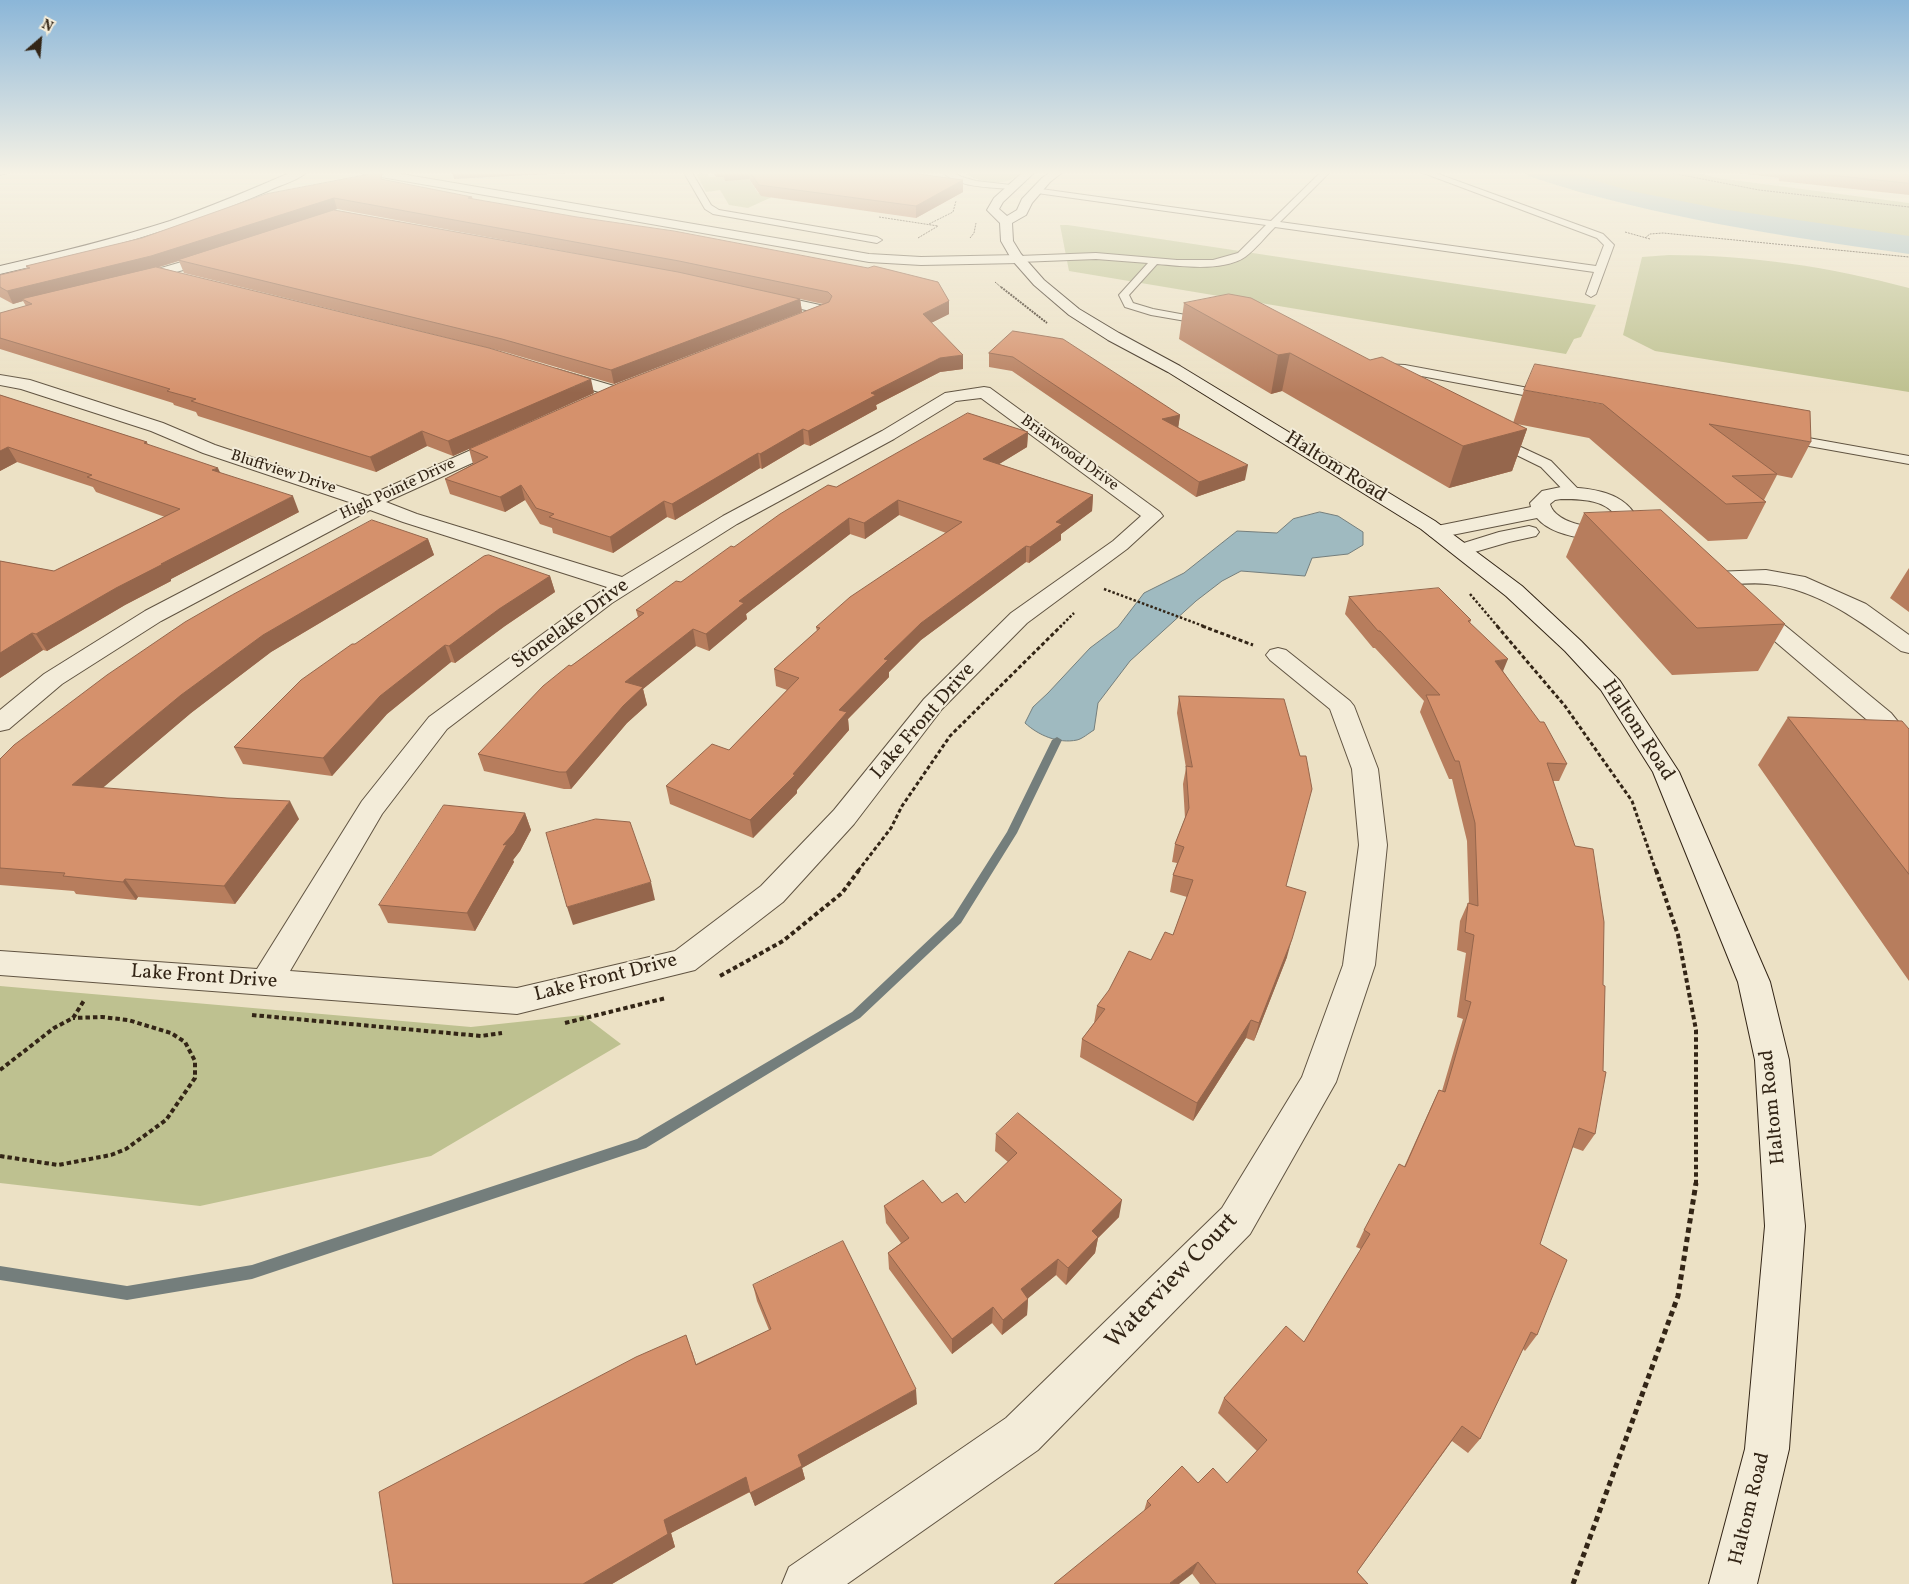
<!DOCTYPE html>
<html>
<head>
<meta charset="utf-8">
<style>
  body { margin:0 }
  #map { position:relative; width:1909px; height:1584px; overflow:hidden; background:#ece1c5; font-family:Vollkorn,serif }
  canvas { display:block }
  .north { position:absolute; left:15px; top:15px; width:50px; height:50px; -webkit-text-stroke:4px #f3ecd9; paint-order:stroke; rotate:27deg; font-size:14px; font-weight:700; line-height:20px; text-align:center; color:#332516 }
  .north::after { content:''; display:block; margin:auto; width:18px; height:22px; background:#332516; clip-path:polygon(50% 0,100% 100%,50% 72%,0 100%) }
</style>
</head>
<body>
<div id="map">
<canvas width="1909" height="1584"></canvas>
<div class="north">N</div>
</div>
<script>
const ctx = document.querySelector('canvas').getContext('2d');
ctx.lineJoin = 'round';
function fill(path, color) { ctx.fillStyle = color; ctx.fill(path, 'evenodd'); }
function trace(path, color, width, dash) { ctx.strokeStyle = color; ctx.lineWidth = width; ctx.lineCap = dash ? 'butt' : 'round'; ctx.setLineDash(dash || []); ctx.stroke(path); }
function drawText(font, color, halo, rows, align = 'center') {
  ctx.font = font + ' Vollkorn,serif'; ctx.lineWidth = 4; ctx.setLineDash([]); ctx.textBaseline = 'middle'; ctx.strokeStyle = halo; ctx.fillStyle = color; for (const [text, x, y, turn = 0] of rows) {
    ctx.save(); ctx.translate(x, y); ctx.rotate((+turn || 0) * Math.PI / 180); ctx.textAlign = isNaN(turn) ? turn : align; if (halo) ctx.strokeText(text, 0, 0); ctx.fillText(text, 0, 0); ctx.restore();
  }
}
const green = new Path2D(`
  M984,171H1024C1020,174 1015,178 1010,180C999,185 975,181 966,174Z
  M1518,171H1689L1718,178L1909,203V248L1715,220L1579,192Z
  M707,173L709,177H723L725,181L749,179L758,193L785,191L748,208L729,205L720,190L706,192L696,174Z
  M1060,225H1068L1596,305L1581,337L1574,339L1566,354L1069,271Z
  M1669,255C1751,255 1830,267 1909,288V392L1655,351L1623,335L1642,257Z
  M0,986L471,1027L583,1015L621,1044L431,1156L200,1206L0,1183Z`);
const water = new Path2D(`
  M1320,512L1338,516L1363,532V545L1348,554L1312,558L1305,576L1241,571L1222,581L1196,601L1130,661L1098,703L1094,730C1089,733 1082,739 1077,740C1058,744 1038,735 1025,723L1033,707L1048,693L1090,648L1118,627L1144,593L1184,573L1237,531L1277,533L1293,519Z`);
const stream = new Path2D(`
  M1057,737L1062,740L1017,833L961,923L860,1018L646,1148L252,1279L127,1300L0,1280V1266L127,1286L252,1265L637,1139L852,1012L953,917L1007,832L1052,740Z`);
const river = new Path2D(`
  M1525,171H1562L1631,191L1721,209L1909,236V254C1780,236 1653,217 1528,176Z`);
const pathFar5 = new Path2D(`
  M1107,171L1119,173
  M1661,171L1759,190L1909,207
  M879,217L938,226L918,238
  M929,224L953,212L956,201
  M1625,232L1650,239
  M970,238L974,233L976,223
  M1645,238L1650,234L1663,233L1909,257
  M995,282L1002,288`);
const pathFar4 = new Path2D(`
  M1001,287L1047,323`);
const pathFar3 = new Path2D(`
  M1104,589L1206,627
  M1470,594L1498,627
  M1060,627L1074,613`);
const pathFar2 = new Path2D(`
  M1202,626L1253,645
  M1497,626L1565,706L1632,801L1656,871
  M858,871L891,828L902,806L950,736L1061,626`);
const pathFar1 = new Path2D(`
  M1656,870L1678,935L1696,1030V1184
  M720,976L783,941L842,893L859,870
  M252,1015L481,1036L502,1033
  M565,1023L666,998
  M0,1070L54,1028L73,1018L85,999
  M0,1156L58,1165L111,1155L126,1149L166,1120L195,1078V1061L185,1042L171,1033L128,1020L102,1017L73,1018`);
const path = new Path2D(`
  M1573,1584L1678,1296L1696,1183`);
const service = new Path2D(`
  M0,171H14L0,175Z
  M683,171H691L711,205L719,210L877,237L882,240L877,243L713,214L705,209Z
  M941,171H950L962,177L976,181L1011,185L1015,187L1011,189C988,187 958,188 941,171Z
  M1322,171H1331L1280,222L1596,266L1604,245L1597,238L1418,171H1430L1603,234L1614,245L1596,294L1591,297L1586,294L1594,272L1275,227C1266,236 1256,249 1245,257C1223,272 1181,266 1157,264L1129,295L1133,303L1153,309L1213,320L1214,322L1209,325L1151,315L1125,307L1119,295L1148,263L1096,259L1019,262L1014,259L1019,256L1096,253L1177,260H1213L1238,253L1266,225L1037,193L1033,190L1034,188L1271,221Z
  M1382,364L1405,365L1550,392L1556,396L1550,400L1405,373L1378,371L1376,368Z
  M1786,434L1909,456V464L1781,441L1779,438L1781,435Z
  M1495,435L1551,461L1579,490L1581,493L1579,496H1569L1541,467L1490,442L1488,439Z`);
const minor = new Path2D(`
  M216,252L223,256L221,259L135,284L128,280L130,277Z
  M765,293L829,307L831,310L829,313L824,314L760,300L758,297L760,294Z
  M556,369L621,388L623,392L621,396L615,397L550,377L548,374L550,371Z
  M0,375L30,380L163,423L215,445L368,496L500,437L506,436L512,437L515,441L512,445L386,502L417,514L622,577L723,516L882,431L945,393L984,387L990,388L1160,512L1163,516L1127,549L1027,623L942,709L854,824L783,902L695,970L517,1014L0,975V951L257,969L362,801L429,717L607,587L403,522L370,510L161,621L62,684L9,729L0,731V710L44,674L145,611L352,503L203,453L151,431L21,389L0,385ZM981,398L1141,516L1113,541L1011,613L924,699L834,810L761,886L675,951L517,988L290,971L382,814L447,729L612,603L737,524L894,439L956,401Z
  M1561,487C1591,488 1626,491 1639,522C1621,548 1556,541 1537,518L1437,538L1430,536L1427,532L1430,528L1437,526L1531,507L1530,503L1542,491ZM1561,499C1580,499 1610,499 1618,521C1604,533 1555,525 1550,504L1555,500Z
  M1529,526L1536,528L1539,532L1536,536L1509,542L1461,556L1454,554L1450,550L1454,546L1499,532Z
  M1766,570L1805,577L1866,604L1909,635V653L1901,651C1861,622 1818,589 1767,584C1750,582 1731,585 1713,586L1705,584L1702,579L1705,574L1713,572Z
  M1752,603L1760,605L1891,713L1909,735V761L1900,758L1873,725L1744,615L1741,610L1744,605Z
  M1278,648L1286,650L1350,701L1354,706L1378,769L1387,845L1375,965L1336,1082L1250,1234L1038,1450L847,1584H782L789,1567L1006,1418L1222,1208L1302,1077L1343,965L1359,845L1352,769L1330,709L1270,660L1266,655L1270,650Z`);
const tertiary = new Path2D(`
  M359,171H384L869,254L921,257L1019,255L1026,259L1019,263L921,265L869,262L364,174Z`);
const secondary = new Path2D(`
  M294,171H308C300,180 280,185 268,191C182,229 91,253 0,274V266C57,253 114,239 170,221C212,206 253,189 294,171Z
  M1024,171H1036L1003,202L999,209L1007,216L1017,210L1022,199L1042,178L1052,171H1064L1050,182L1032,203L1026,215L1012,223L1013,241L1021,254L1044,280L1079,309L1119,333L1180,366L1435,521L1522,586L1581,641L1620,681L1679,772L1770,982L1789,1060L1805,1226L1789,1449L1757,1584H1709L1745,1449L1765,1226L1755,1060L1738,982L1653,772L1601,690L1565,651L1506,596L1421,529L1168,372L1108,340L1069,315L1034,285L1012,260L1001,241L1000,223L987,210L994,198Z`);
const wall = new Path2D(`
  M706,171H895L963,180V192L916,218L761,196L749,179L725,181L723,177H716L713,172H708Z
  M1722,171H1909V195L1779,181V178Z
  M384,180L472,197L473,199L949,301V314L931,323L963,369L940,372L876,405L877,409L810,446L804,444L762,469L760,468L675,520L667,517L613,553L553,533L552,528L540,524L525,500L505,512L450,494L445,479L473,464L469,449L823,304L800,299L802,312L614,384L505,352L184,273L179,261L159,267L594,393L453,456L427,446L376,472L198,416L196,412L174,405L173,403L0,349V313L26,306L23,301L13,304L0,297V275L27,268L26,266ZM337,209L589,256L335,210Z
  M1184,303L1370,360L1513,423L1524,390L1811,442L1792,478L1777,475L1764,500L1766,502L1747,539L1708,541L1589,438L1517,424L1527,429L1512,471L1449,488L1282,391L1271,394L1179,339Z
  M1013,331L1180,415L1178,427L1245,480L1196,497L1012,371L989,367V353Z
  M0,395L147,442L148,445L221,473L299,512L171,579V581L125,605L47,651L43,650L0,678V561L54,571L165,517L96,492L93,487L17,462L0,471Z
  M1028,432L1027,447L999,464L1093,495L1092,511L1061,534V540L1029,563L1026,562L921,640L889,672V677L848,719L849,730L797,790V793L753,838L670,804L666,786L729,750L787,690L776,686L774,669L817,631L816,627L946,533L899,515L865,539L850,534L746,614L747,619L709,651L696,646L643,689L647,705L627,723L571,789H564L484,771L478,754L571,666L638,617L636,610L681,582L734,547L836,487Z
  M1584,513L1785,624L1758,671L1672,675L1566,557Z
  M428,539L434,555L271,652L191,713L102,788L299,819L235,904L138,897L136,900L76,894L74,891L0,885V759Z
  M1909,568V612L1890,598Z
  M550,576L555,592L505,626L455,663L451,662L387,714L332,776L243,764L234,747L355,644Z
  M1349,597L1471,620L1470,623L1567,764L1559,781H1553L1595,1134L1583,1151L1572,1147L1540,1244L1537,1335L1525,1351L1523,1349L1480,1439L1468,1453L1452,1441L1357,1572L1368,1584H1200L1144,1511L1147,1501L1198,1483H1227L1257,1451L1218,1413L1224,1398L1304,1342L1361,1249L1356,1247L1364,1230L1404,1167L1431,1107L1439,1090L1442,1091L1463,1019L1457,1017L1466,953L1457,950L1460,921L1468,903L1469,904L1467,841L1452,779H1449L1420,712L1424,701L1375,648H1373L1345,614Z
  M1179,696L1286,886L1287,957L1254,1041L1246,1038L1193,1121L1080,1057L1082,1039L1094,1023L1097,1006L1151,960L1173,935L1187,897L1170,892L1173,875L1177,863L1172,862L1175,844L1185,818L1183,784L1186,768L1177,713Z
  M1788,717L1909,729V981L1758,765Z
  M525,813L531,830L520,851L513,860L514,862L475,931L388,923L379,905Z
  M996,1134L1119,1217L1098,1238L1095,1253L1066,1285L1056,1275L1028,1298L1027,1315L1002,1335L992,1323L952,1354L889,1269L888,1253L901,1243L886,1223L884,1206L942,1203H965L1008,1162L995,1151Z
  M753,1285L917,1404L802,1468L805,1479L755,1506L750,1492L671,1533L675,1547L612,1584H393L692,1351L696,1364L769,1330L757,1301Z`);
const shadedWall = new Path2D(`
  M452,171H609L454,179Z
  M715,171H722L723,177H716Z
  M724,171H748L749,179L725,181Z
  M963,180V192L916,218V206Z
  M334,198L337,209L156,268L22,299L23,301L13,304L7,291Z
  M800,299L802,312L614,384L611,370Z
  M949,301V314L923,327V314Z
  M1290,353L1282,391L1271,394L1278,355Z
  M963,355V369L940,372L876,405L877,409L810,446L808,431L871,393L940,358Z
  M591,379L594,393L453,456L448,441Z
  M1180,415L1178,429L1162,419Z
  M803,429L804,444L762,469L760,454Z
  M1527,429L1512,471L1449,488L1463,446Z
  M422,431L427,446L376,472L370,457Z
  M1028,432L1027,447L983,474V459Z
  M8,447L17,462L0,471V451Z
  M758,453L760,468L675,520L672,504Z
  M1248,465L1245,480L1196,497L1199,482Z
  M218,468L225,483L212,470Z
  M521,485L525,500L505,512L500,497Z
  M1093,495L1092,511L1061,534V540L1029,563L1030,547L1056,522Z
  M293,496L299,512L171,579V581L125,605L47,651L36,634L116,588L161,564Z
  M898,500L899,515L865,539L864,523Z
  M664,501L667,517L613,553L610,537Z
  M849,518L850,534L746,614L747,619L709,651L706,634L739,601Z
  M428,539L434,555L271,652L191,713L85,803L72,785L181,695L263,635Z
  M1026,546V562L921,640L889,672V677L848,719L849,730L797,790V793L753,838L750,820L793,774L839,710L884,659L921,623Z
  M550,576L555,592L505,626L455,663L449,646L499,609Z
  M693,629L696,646L643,689L647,705L627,723L571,789L566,772L625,682Z
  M32,633L43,650L0,678V653Z
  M445,645L451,662L387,714L332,776L323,758L380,696Z
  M1508,659L1501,676L1495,661Z
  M290,801L299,819L235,904L224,886Z
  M525,813L531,830L520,851L513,860L514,862L475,931L467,913L503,845Z
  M125,879L138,897L136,900L123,882Z
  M651,882L655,900L573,925L567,907Z
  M1292,939L1287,957L1254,1041L1259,1023Z
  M1251,1020L1246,1038L1193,1121L1197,1103Z
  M1122,1200L1119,1217L1098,1238L1095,1253L1066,1285L1068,1268L1092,1231Z
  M1058,1259L1056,1275L1020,1305L1021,1289Z
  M1028,1299L1027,1315L1002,1335L1003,1320Z
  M993,1307L992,1323L952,1354V1339Z
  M916,1389L917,1404L802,1468L805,1479L755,1506L750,1493L798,1455Z
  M746,1477L751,1491L671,1533L675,1547L612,1584H583L664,1520Z
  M1198,1562L1192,1574L1179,1584H1169L1170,1583Z`);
const building = new Path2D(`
  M750,171H895L963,180L916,206L759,185Z
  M1793,171H1878L1909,175V183Z
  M382,172L381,179L472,197L468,198L577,217L674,231L868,268L874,266L938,282L949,301L923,314L963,355L940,358L871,393L876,395L808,431L803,429L760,454L758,453L672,504L664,501L610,537L549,517L554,514L536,508L521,485L500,497L445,479L488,457L469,449L619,383L829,302L832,296L828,292L679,261L334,198L151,256L7,291L0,287V275L30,268L26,266L142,238L266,194Z
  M334,210L678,272L800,299L611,370L502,339L178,260Z
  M156,267L489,348L591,379L448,441L422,431L370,457L191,401L196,399L167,391L170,389L0,338V313L32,304L22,299Z
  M1229,294L1251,298L1370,360L1382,357L1527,429L1463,446L1290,353L1278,355L1184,303Z
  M1013,331L1063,339L1180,415L1162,419L1248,465L1199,482L1013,357L989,353Z
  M1535,364L1810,411L1811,442L1709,424L1777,474L1732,476L1766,502L1726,504L1603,404L1524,390Z
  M0,395L147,442L144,443L218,468L212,470L293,496L161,564H163L116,588L36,634L32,633L0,653V561L54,571L180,509L87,477L92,475L8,447L0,451Z
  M968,413L1028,432L983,459L1093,495L1056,522L1062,524L1030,547L1026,546L921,623L884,659L888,660L839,710L847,712L793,774L795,775L750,820L666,786L712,744L729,750L799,678L774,669L820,628L816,627L850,597L962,522L898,500L864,523L849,518L739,601L744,603L706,634L693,629L625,682L643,687L623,706L566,772H559L478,754L543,686L569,665L571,666L644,613L636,610L676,581L681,582L731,546L734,547L780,514L828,485L836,487Z
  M1661,510L1785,624L1697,628L1584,513Z
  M372,520L428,539L263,635L181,695L72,785L227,798L290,801L224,886L125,879L123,882L63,876L65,873L0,868V759L14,745L107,675L185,622L232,595Z
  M489,555L550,576L499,609L449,646L445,645L380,696L323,758L234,747L301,680L352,644H355L484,556Z
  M1439,588L1471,620L1468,621L1508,659L1495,661L1540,722H1544L1567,764L1547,763L1575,846L1593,849L1604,922L1603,985L1605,986L1603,1071L1606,1072L1595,1134L1579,1128L1540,1244L1567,1260L1537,1335L1531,1332L1480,1439L1462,1426L1357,1572L1368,1584H1216L1198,1562L1170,1583L1171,1584H1054L1151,1505L1147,1501L1182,1466L1198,1483L1213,1468L1227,1483L1267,1440L1224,1398L1286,1326L1304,1342L1370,1234L1364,1230L1399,1164L1405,1167L1439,1090L1445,1092L1471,1002L1465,1000L1474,935L1465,932L1468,903L1478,906L1475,823L1459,761H1455L1426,695H1440L1380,631H1378L1349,597Z
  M1179,696L1284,699L1300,756H1306L1312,789L1286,886L1306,892L1292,939L1259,1023L1251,1020L1197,1103L1082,1039L1105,1009L1097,1006L1109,990L1129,951L1151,960L1165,932L1173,935L1193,880L1173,875L1184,847L1175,844L1189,808L1186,766L1192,767Z
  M1788,717L1902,721L1909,729V874Z
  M444,805L525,813L514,833L503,845L507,844L467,913L379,905Z
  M596,819L630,822L651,882L567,907L546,833Z
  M1018,1113L1122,1200L1092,1231L1098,1237L1068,1268L1058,1259L1021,1289L1028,1299L1003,1320L993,1307L952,1339L888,1253L909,1238L884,1206L923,1180L942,1203L957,1193L965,1203L1017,1153L996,1134Z
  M843,1241L916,1389L798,1455L802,1466L750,1493L746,1477L664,1520L668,1534L583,1584H393L379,1492L636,1357L686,1335L696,1365L771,1329L753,1285Z`);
const farStreetnames = [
  ["Briarwood Drive",1069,454,36],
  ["Bluffview Drive",283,473,18],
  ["High Pointe Drive",398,490,-25]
];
const streetNames = [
  ["Haltom Road",1335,468,32],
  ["Stonelake Drive",571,625,-36],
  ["Lake Front Drive",924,722,-49],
  ["Haltom Road",1637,731,57],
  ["Lake Front Drive",204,978,4],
  ["Lake Front Drive",606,979,-14],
  ["Haltom Road",1774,1107,-96],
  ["Haltom Road",1751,1509,-76]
];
const nearStreetnames = [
  ["Waterview Court",1173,1282,-46]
];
fill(green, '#bec190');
fill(water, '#9fbac0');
trace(water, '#747e7c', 1);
fill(stream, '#747e7c');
fill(river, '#9fbac0');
trace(service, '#615442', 2);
trace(minor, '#615442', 2);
trace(tertiary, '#615442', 2);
trace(secondary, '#332516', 2);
trace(pathFar5, '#332516', 1, [2, 1]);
trace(pathFar4, '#332516', 2, [2, 1]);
trace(pathFar3, '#332516', 2.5, [2.5, 2]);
trace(pathFar2, '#332516', 3, [4, 2.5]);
trace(pathFar1, '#332516', 4, [4.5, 3]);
trace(path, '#332516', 5, [5.5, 4]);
fill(service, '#f3ecd9');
fill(minor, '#f3ecd9');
fill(tertiary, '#f3ecd9');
fill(secondary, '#f3ecd9');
fill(wall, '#b77d5d');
fill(shadedWall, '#95664c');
fill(building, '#d5916c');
trace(building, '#95664c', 1);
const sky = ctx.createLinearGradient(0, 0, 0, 393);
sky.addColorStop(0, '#8bb6d8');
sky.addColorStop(0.44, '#f6f2e5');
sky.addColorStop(1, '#f6f2e500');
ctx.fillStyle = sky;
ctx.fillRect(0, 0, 1909, 393);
drawText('16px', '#332516', '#f3ecd9', farStreetnames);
drawText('20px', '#332516', '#f3ecd9', streetNames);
drawText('24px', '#332516', '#f3ecd9', nearStreetnames);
</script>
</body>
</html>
